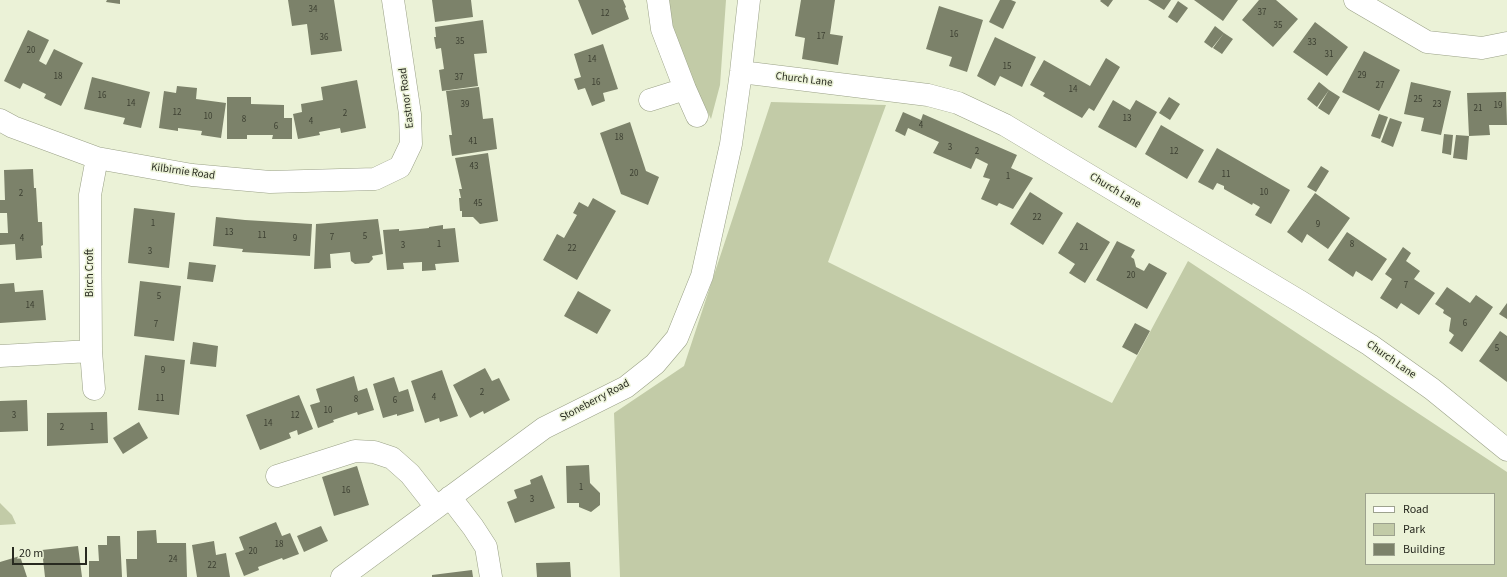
<!DOCTYPE html>
<html>
<head>
<meta charset="utf-8">
<style>
  body { margin:0 }
  #map { position:relative; width:1507px; height:577px; overflow:hidden; background:#ebf2d7; font-family:"Source Sans 3",sans-serif }
  canvas { display:block }
  .legend { position:absolute; left:1365px; top:493px; width:130px; height:72px; box-sizing:border-box; background:#ebf2d7; border:1px solid #9da28e; margin:0; padding:5px 7px; list-style:none; font-size:12px; color:#282a20 }
  .legend li { display:flex; align-items:center; gap:8px; height:20px }
  .legend b { width:20px; border:1px solid #9da28e }
  .scale { position:absolute; left:12px; top:547px; width:75px; height:18px; box-sizing:border-box; border:2px solid #282a20; border-top:0; padding-left:5px; font-size:12px; line-height:14px; white-space:nowrap; color:#282a20; -webkit-text-stroke:3px #ebf2d7; paint-order:stroke }
</style>
</head>
<body>
<div id="map">
<canvas width="1507" height="577"></canvas>
<ul class="legend">
<li><b style="height:5px;background:#fff"></b>Road</li>
<li><b style="height:11px;background:#c2cba7"></b>Park</li>
<li><b style="height:11px;background:#7c826a"></b>Building</li>
</ul>
<div class="scale">20 m</div>
</div>
<script>
const ctx = document.querySelector('canvas').getContext('2d');
ctx.lineJoin = 'round';
function fill(path, color) { ctx.fillStyle = color; ctx.fill(path, 'evenodd'); }
function trace(path, color, width, dash) { ctx.strokeStyle = color; ctx.lineWidth = width; ctx.lineCap = dash ? 'butt' : 'round'; ctx.setLineDash(dash || []); ctx.stroke(path); }
function drawText(font, color, halo, rows, align = 'center') {
  ctx.font = font + ' "Source Sans 3",sans-serif'; ctx.lineWidth = 3; ctx.setLineDash([]); ctx.textBaseline = 'middle'; ctx.strokeStyle = halo; ctx.fillStyle = color; for (const [text, x, y, turn = 0] of rows) {
    ctx.save(); ctx.translate(x, y); ctx.rotate((+turn || 0) * Math.PI / 180); ctx.textAlign = isNaN(turn) ? turn : align; if (halo) ctx.strokeText(text, 0, 0); ctx.fillText(text, 0, 0); ctx.restore();
  }
}
const green = new Path2D(`
  M667,0H726L720,85L711,119L696,88L672,35Z
  M771,102L886,105L828,262L1112,403L1188,261L1507,472V577H620L614,413L684,366ZM1366,494H1494V564H1366Z
  M0,503L12,515L16,524L0,525Z`);
const building = new Path2D(`
  M107,0H120V4L106,2Z
  M288,0H334L342,51L311,55L307,24L292,26Z
  M432,0H471L473,17L435,22Z
  M578,0H623L626,7L625,8L629,19L592,35Z
  M801,0H835L830,34L843,36L838,65L802,59L805,38L795,36Z
  M1000,0H1011L1016,2L1003,29L989,22Z
  M1101,0H1113L1108,7L1100,1Z
  M1148,0H1171L1164,10Z
  M1194,0H1238L1223,21Z
  M1259,0H1276L1298,19L1273,47L1242,20Z
  M1178,1L1188,8L1177,23L1168,17Z
  M939,6L983,20L967,72L949,66L952,57L926,49Z
  M483,20L487,53L474,54L478,86L442,91L439,70L444,69L441,48L436,49L434,37H436L435,27Z
  M1315,22L1348,47L1327,76L1293,52Z
  M1215,26L1224,33L1212,48L1204,42Z
  M28,30L49,40L39,61L46,65L54,49L83,63L61,106L44,98L46,94L23,83L20,89L4,81Z
  M1224,33L1233,39L1222,54L1213,48Z
  M995,37L1036,57L1022,87L1000,76L995,86L977,76Z
  M603,44L618,89L603,93L605,101L592,106L585,88L578,90L574,79L581,77L574,54Z
  M1364,51L1400,70L1379,111L1342,92Z
  M1106,58L1120,67L1094,111L1089,108L1082,118L1043,96L1045,93L1030,85L1044,60L1090,86Z
  M92,77L150,92L141,128L123,124L125,118L84,109Z
  M357,80L366,128L341,133L340,128L319,132L320,135L298,139L293,114L302,112L301,104L323,100L321,87Z
  M1319,82L1329,90L1317,107L1307,99Z
  M1411,82L1451,91L1441,135L1421,131L1424,118L1404,114Z
  M177,86L197,88L196,99L226,103L221,138L201,135L202,131L178,128V131L159,128L164,91L176,93Z
  M479,87L483,119L493,118L497,149L452,156L449,135H452L446,91Z
  M1329,90L1340,97L1329,115L1318,108Z
  M1506,92L1507,125H1489L1490,135L1469,136L1467,93Z
  M227,97H251V104L284,105V118H292V139H272L273,135H247V139H227Z
  M1169,97L1180,104L1170,120L1159,113Z
  M1113,100L1130,110L1136,100L1157,112L1136,148L1098,127Z
  M903,112L921,120L923,114L1017,155L1011,168L1033,178L1013,209L999,203L997,206L981,199L990,179L983,177L988,164L976,158L971,169L933,153L939,142L908,128L905,136L895,131Z
  M1379,114L1388,117L1380,139L1371,136Z
  M1390,118L1402,122L1393,147L1381,142Z
  M630,122L646,171L659,177L648,205L621,194L600,133Z
  M1161,125L1204,150L1187,179L1145,154Z
  M1444,134L1453,135L1451,155L1442,153Z
  M1456,135L1469,136L1467,160L1453,158Z
  M1217,148L1290,190L1271,224L1255,215L1260,207L1253,203L1252,205L1224,189V186L1217,183L1213,190L1198,182Z
  M488,153L498,221L480,224L473,217H462V211H460L459,198H461L459,189H462L455,158Z
  M1321,166L1329,171L1316,192L1307,187Z
  M33,169L34,188H36L38,222H42L43,245L41,246L42,258L16,260L15,244L0,245V233H8L7,213H0V200H5L4,170Z
  M1030,192L1063,213L1043,245L1010,224Z
  M1315,193L1350,218L1328,249L1307,234L1302,243L1287,232Z
  M593,198L616,211L577,280L543,260L557,234L564,238L577,215L573,213L579,202L588,207Z
  M134,208L175,213L169,268L128,263Z
  M216,217L245,220L312,224L310,256L242,252L243,249L213,246Z
  M378,219L383,254L372,256L373,259L369,263L355,264L351,261L350,252L330,254L331,268L314,269L316,224Z
  M1077,222L1110,242L1085,283L1069,273L1075,264L1058,253Z
  M443,225V229L455,228L459,262L435,264L436,270L422,271V262L403,263L404,269L387,270L383,230L399,229V231L429,228V227Z
  M1347,232L1387,259L1372,281L1356,271L1353,277L1328,260Z
  M1117,241L1135,250L1131,257L1134,259L1136,267L1144,271L1149,263L1167,273L1147,309L1096,280Z
  M1403,247L1411,253L1406,261L1420,271L1414,279L1435,293L1419,315L1401,303L1397,309L1380,298L1392,279L1385,274Z
  M189,262L216,265L213,282L187,279Z
  M140,281L181,286L174,341L134,336Z
  M14,283L15,292L43,290L46,320L0,323V284Z
  M1447,287L1470,303L1476,295L1493,307L1462,352L1449,343L1454,335L1449,331L1451,318L1443,313L1444,310L1435,304Z
  M578,291L611,310L597,334L564,316Z
  M1507,303V319L1499,314Z
  M1135,323L1150,331L1137,355L1122,347Z
  M1500,331L1507,336V382L1479,361Z
  M193,342L218,346L216,367L190,364Z
  M145,355L185,360L179,415L138,410Z
  M485,368L492,381L499,378L510,400L484,414L483,411L470,418L453,385Z
  M442,370L458,416L440,422L439,418L425,423L411,381Z
  M354,376L358,391L367,388L374,410L358,415L357,412L333,420L334,422L318,428L310,405L320,402L316,389Z
  M394,377L399,392L408,389L414,411L397,416V414L383,418L373,384Z
  M299,395L313,429L298,435L297,430L289,433L291,438L260,450L246,415Z
  M27,400L28,431L0,432V401Z
  M107,412L108,443L47,446V413Z
  M139,422L148,438L123,454L113,438Z
  M589,465L590,483L600,493V505L591,512L579,507V503H567L566,466Z
  M357,466L369,505L334,516L322,477Z
  M542,475L555,508L515,523L507,502L517,498L514,490L531,484L530,480Z
  M276,522L282,536L290,533L299,554L283,560L282,558L258,567L259,570L244,576L235,553L244,550L239,537Z
  M321,526L328,541L304,552L297,536Z
  M156,530L157,543H186L187,577H127L126,559H137V531Z
  M107,536H120L122,577H89V561H99L98,545H107Z
  M214,541L216,555L226,553L230,577H197L192,545Z
  M78,546L82,577H45L42,550Z
  M20,556L27,577H0V562Z
  M570,562L571,577H537L536,563Z
  M472,570L473,577H432V575Z`);
const minor = new Path2D(`
  M658,0L662,29L685,89L697,116
  M1355,0L1427,42L1482,48L1507,43
  M741,72L928,95L958,103L1005,125L1301,302L1370,345L1432,389L1507,450
  M650,100L685,89
  M0,120L13,127L97,158L192,175L270,182L375,179L400,167L411,144L410,114L393,0
  M0,356L91,351
  M94,389L91,351L90,195L97,158
  M277,476L355,451L374,452L392,458L410,474L436,507
  M450,497L473,527L486,547L491,577
  M342,577L544,428L626,387L655,364L677,338L702,276L731,144L741,72L749,0`);
const numberNames = [
  ["34",313,10],
  ["37",1262,13],
  ["12",605,14],
  ["35",1278,26],
  ["16",954,35],
  ["17",821,37],
  ["36",324,38],
  ["35",460,42],
  ["33",1312,43],
  ["20",31,51],
  ["31",1329,55],
  ["14",592,60],
  ["15",1007,67],
  ["29",1362,76],
  ["18",58,77],
  ["37",459,78],
  ["16",596,83],
  ["27",1380,86],
  ["14",1073,90],
  ["16",102,96],
  ["25",1418,100],
  ["14",131,104],
  ["39",465,105],
  ["23",1437,105],
  ["19",1498,106],
  ["21",1478,109],
  ["12",177,113],
  ["2",345,114],
  ["10",208,117],
  ["13",1127,119],
  ["8",244,120],
  ["4",311,122],
  ["4",921,126],
  ["6",276,127],
  ["18",619,138],
  ["41",473,142],
  ["3",950,148],
  ["2",977,152],
  ["12",1174,152],
  ["43",474,167],
  ["20",634,174],
  ["11",1226,175],
  ["1",1008,177],
  ["10",1264,193],
  ["2",21,194],
  ["45",478,204],
  ["22",1037,218],
  ["1",153,224],
  ["9",1318,225],
  ["13",229,233],
  ["11",262,236],
  ["5",365,237],
  ["7",332,238],
  ["4",22,239],
  ["9",295,239],
  ["1",439,245],
  ["8",1352,245],
  ["3",403,246],
  ["21",1084,248],
  ["22",572,249],
  ["3",150,252],
  ["20",1131,276],
  ["7",1406,286],
  ["5",159,297],
  ["14",30,306],
  ["6",1465,324],
  ["7",156,325],
  ["5",1497,349],
  ["9",163,371],
  ["2",482,393],
  ["4",434,398],
  ["11",160,399],
  ["8",356,400],
  ["6",395,401],
  ["10",328,411],
  ["3",14,416],
  ["12",295,416],
  ["14",268,424],
  ["2",62,428],
  ["1",92,428],
  ["1",581,488],
  ["16",346,491],
  ["3",532,500],
  ["18",279,545],
  ["20",253,552],
  ["24",173,560],
  ["22",212,566]
];
const streetNames = [
  ["Church Lane",804,80,7],
  ["Eastnor Road",407,98,-97],
  ["Kilbirnie Road",183,172,8],
  ["Church Lane",1115,191,31],
  ["Birch Croft",91,273,-90],
  ["Church Lane",1391,360,35],
  ["Stoneberry Road",595,401,-28]
];
fill(green, '#c2cba7');
fill(building, '#7c826a');
trace(minor, '#9aa187', 23);
trace(minor, '#fff', 22);
drawText('9px', '#3d4032', null, numberNames);
drawText('11px', '#282a20', '#ebf2d7', streetNames);
</script>
</body>
</html>
